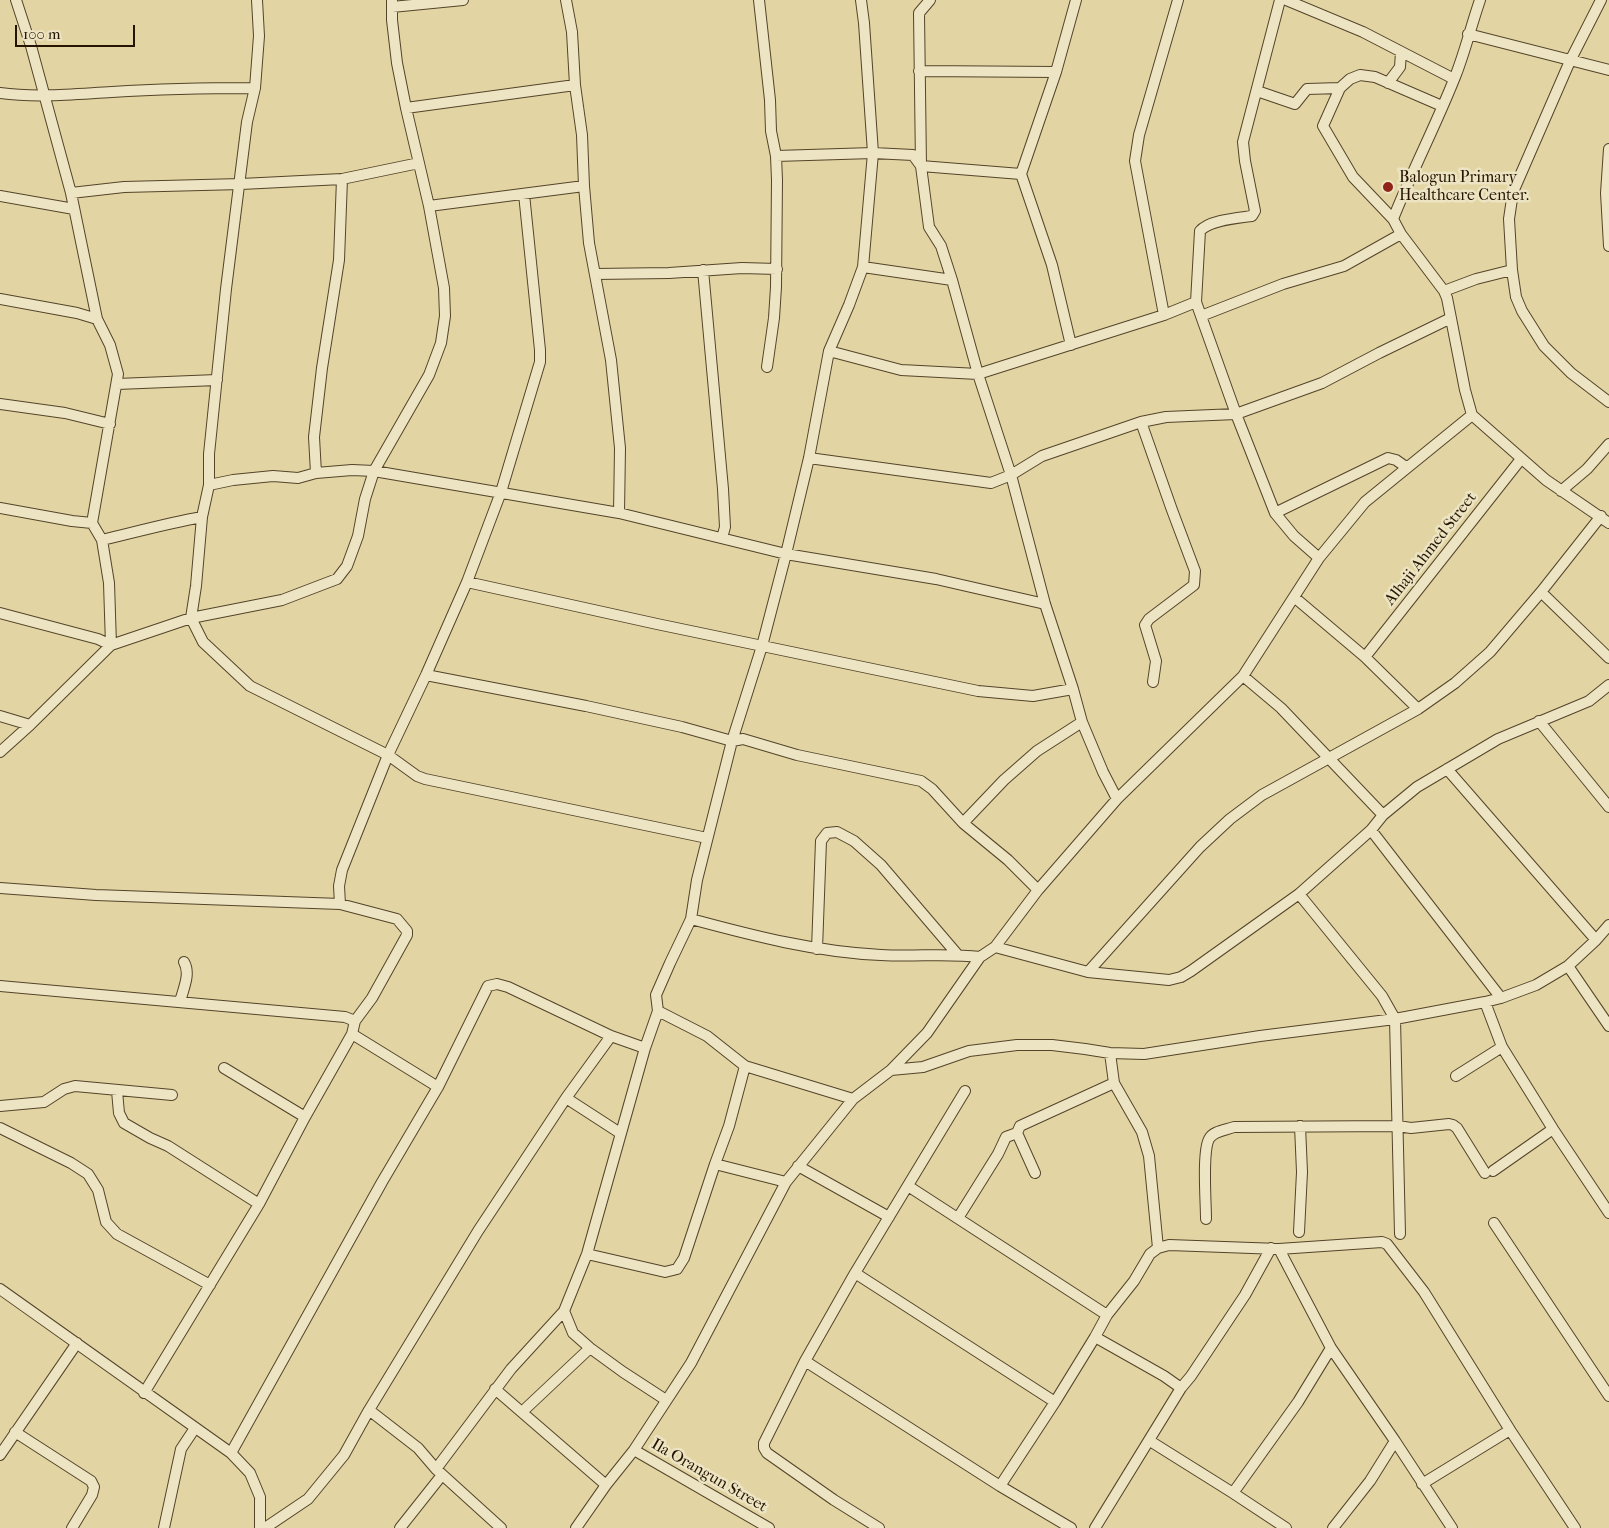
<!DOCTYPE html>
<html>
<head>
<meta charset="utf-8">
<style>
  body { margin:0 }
  #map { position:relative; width:1609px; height:1528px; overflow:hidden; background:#e2d5a3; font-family:"IM FELL French Canon",serif }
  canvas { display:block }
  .scale { position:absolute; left:15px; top:25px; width:120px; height:22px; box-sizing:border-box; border:2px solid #251400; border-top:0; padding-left:6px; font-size:15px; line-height:18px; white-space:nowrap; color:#251400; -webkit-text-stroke:4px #ece4c3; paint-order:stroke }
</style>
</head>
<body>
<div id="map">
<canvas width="1609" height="1528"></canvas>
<div class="scale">100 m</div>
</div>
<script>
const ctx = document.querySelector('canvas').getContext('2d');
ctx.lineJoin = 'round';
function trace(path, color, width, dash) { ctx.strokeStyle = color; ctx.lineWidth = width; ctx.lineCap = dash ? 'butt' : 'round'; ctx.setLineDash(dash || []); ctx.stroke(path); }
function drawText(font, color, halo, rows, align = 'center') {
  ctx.font = font + ' "IM FELL French Canon",serif'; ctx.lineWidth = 5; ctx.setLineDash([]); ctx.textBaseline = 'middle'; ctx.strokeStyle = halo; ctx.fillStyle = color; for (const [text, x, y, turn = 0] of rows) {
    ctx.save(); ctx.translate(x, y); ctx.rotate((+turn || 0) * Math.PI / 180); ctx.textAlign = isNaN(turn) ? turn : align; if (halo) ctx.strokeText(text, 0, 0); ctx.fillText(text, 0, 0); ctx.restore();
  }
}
const minor = new Path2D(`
  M257,0L259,36L255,88L247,122L226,289L209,454V485L202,517L196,586L191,618L203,642L250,686L388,755L417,776L425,779L707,838
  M566,0L572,32L575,85L582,135L584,186L589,243L611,360L620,448L619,513
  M759,0L770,100L771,131L776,156L777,180L776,287L774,318L767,367
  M930,0L919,13L921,166L929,227L941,246L952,280L978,374L1011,475L1045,604L1073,689L1082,722L1103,772L1117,799
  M1280,0L1243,142L1245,161L1255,211L1252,216C1238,218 1209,220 1200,231L1196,302L1236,414L1322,383L1379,353L1451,318
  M1286,0L1363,32L1454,79
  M1601,0L1570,61L1513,192L1509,219L1512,270L1516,297L1522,311L1544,346L1571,373L1609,402
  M392,7L463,0
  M1468,34L1609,70
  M919,71L1056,72
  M1388,83L1400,67L1401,52
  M1257,91L1295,104L1307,89L1340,88
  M0,93C37,98 75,94 112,92C159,89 207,88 255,88
  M1442,106L1375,77L1360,75L1350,79L1340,88L1323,126L1353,177L1393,219L1401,234L1444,291L1447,298L1465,390L1472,415L1546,480L1609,523
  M406,108L575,85
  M1609,149L1606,193L1609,246
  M776,156L873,153L913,155L921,166L1021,174
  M71,193L124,187L241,184L342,179L419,163
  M0,196L74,209
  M429,206L584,186
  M1393,219C1412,171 1436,125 1455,77C1465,52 1471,26 1480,0
  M863,267L952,280
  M703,270L723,489L725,527L722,538
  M595,274L669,273L742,268L777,269
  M1444,291L1476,279L1512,270
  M0,299L77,313L97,319
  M1164,315L1135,161L1139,135L1178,0
  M1201,316L1283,284L1344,266L1401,234
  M1071,345L1052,265L1021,174L1056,72L1076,0
  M829,351L901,370L978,374L1164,315L1196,302
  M117,384L217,380
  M0,404L65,413L110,424
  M1141,422L1172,510L1195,571L1194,585L1149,619L1145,625L1156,661L1153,682
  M809,458L991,483L1011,475L1042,456L1141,422L1166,417L1236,414L1275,513L1294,536L1319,558L1365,502L1472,415
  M316,473L314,437L322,368L339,260L342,179
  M209,485L233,480L273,476L298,478L316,473L352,470L374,471L619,513L786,554L936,579L1045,604
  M1561,491L1587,469L1609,444
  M0,508L72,521L92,523
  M1275,513L1388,458L1396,460L1406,467
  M102,540C136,532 168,523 202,517
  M1319,558L1243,676L1281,708L1383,815
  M467,582L657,624L978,691L1033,696L1073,689
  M1541,592L1609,658
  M1294,597L1365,657L1418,709
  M0,613L98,639L111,645L109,583L102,540L92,523L118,374L110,345L97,319L71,193L31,46L16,0
  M1365,657L1521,459
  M426,675L586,706L682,727L732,741L743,739L797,755L921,781L932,789L963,823L1008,860L1038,890
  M0,716L30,725
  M1539,721L1609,807
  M0,752L30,725L111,645L191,618L282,600L337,579L347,566L358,536L365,499L374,471L429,375L441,343L445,316L444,288L429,206L406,108L397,63L392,20V0
  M1447,769L1596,940
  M963,823L1004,780L1037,751L1082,722
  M1371,830L1501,998
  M0,888L96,895L340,904L397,919L407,931V935L372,998L355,1021
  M1299,894L1382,996L1395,1019L1400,1234
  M340,904L339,886L342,870L388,755L426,675L467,582L501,492L540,362V350L524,194
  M691,919C754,936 816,952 881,955C914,957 947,953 980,957
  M995,947L1088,972L1169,980L1181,977L1191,971L1299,894L1371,830L1383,815L1417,787L1498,739L1589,701L1609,685
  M817,949L821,841L827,833L837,832L854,841L881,865L957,954
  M1568,966L1609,1026
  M1088,972L1200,847L1230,819L1262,795L1418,709L1455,683L1490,652L1541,592L1601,516
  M0,986L345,1017L355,1021L352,1034L305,1117L259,1204L144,1393
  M180,1002C183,989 191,974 184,962
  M1485,1002L1502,1047L1553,1129L1609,1213
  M658,1011L707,1036L745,1066L853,1099
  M352,1034L438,1087
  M1110,1053L1114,1083L1142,1132L1149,1156L1158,1248
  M224,1068L305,1117
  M891,1070L923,1067L969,1051L1017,1045H1052L1085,1049L1110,1053L1144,1054L1260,1036L1395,1019L1485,1002L1501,998L1536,985L1568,966L1596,940L1609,925
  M1456,1076L1502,1047
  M117,1091L119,1113L124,1123L150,1138L168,1146L259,1204
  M566,1098L620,1133
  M0,1106L44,1102L64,1089L75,1086L172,1095
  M0,1128L71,1163L88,1174L98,1190L106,1222L117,1234L210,1285
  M715,1164L786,1182
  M798,1166L889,1217
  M1493,1171L1553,1129
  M1035,1173L1017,1133L1020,1126L1114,1083
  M908,1186L1107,1315
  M958,1218L998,1154L1006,1137L1017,1133
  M1206,1219C1206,1202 1202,1152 1209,1139C1213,1131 1226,1130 1234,1127L1398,1126L1411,1128L1449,1124L1453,1125L1457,1128L1485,1173
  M1494,1223L1609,1396
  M1299,1232L1302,1172L1300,1126
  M1279,1249L1331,1348L1395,1441L1452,1528
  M587,1254L665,1272L677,1269L684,1258L715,1164L729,1126L745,1066
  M855,1273L1055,1402L1000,1486
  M0,1289L231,1453L250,1473L260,1497V1528
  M564,1311L573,1333L590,1348L623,1372L666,1400
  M805,1361L1000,1486L1071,1528
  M1181,1388L1164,1376L1095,1337L1107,1315L1134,1281L1150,1254L1158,1248L1169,1245L1279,1249L1382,1242L1387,1244L1424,1292L1510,1430L1575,1528
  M495,1389L606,1485
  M1055,1402L1095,1337
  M369,1410L418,1448L436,1469L501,1528
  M522,1412L590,1348
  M15,1432L91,1481L94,1487L92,1495L72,1528
  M1150,1441L1233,1493L1286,1528
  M634,1450L769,1528
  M231,1453L382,1182L438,1087L488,986L497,984L508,987L611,1036L645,1048
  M0,1455L77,1343
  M436,1469L511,1369L564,1311L587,1254L645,1048L658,1011L656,995L670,963L691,919L697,880L732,741L762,646L786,554L809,458L829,351L849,305L863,267L873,153L864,23L861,0
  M1422,1484L1510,1430
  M1233,1493L1298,1402L1331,1348
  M164,1528L181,1449L195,1428
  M265,1528L308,1499L344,1455L369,1410L478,1231L566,1098L611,1036
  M400,1528L442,1475
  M576,1528L606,1485L634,1450L691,1363L786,1182L853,1099L891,1070L927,1033L980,957L995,947L1038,890L1117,799L1243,676
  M879,1528L834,1500L767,1453L764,1448V1443L805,1361L855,1273L965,1091
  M1095,1528L1181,1388L1191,1376L1245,1295L1271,1248
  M1333,1528L1370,1481L1395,1441`);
const markers = [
  [1388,187,6,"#8f2418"]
];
const poiNames = [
  ["Balogun Primary",1399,178],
  ["Healthcare Center.",1399,196]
];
const streetNames = [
  ["Alhaji Ahmed Street",1431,549,-52],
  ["Ila Orangun Street",709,1476,30]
];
trace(minor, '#544429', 12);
trace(minor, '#ece4c3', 10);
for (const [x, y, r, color] of markers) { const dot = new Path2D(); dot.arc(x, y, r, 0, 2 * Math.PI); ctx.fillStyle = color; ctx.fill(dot); trace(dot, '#ece4c3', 2); }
drawText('16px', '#251400', '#ece4c3', poiNames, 'left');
drawText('16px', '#251400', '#ece4c3', streetNames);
</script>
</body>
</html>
